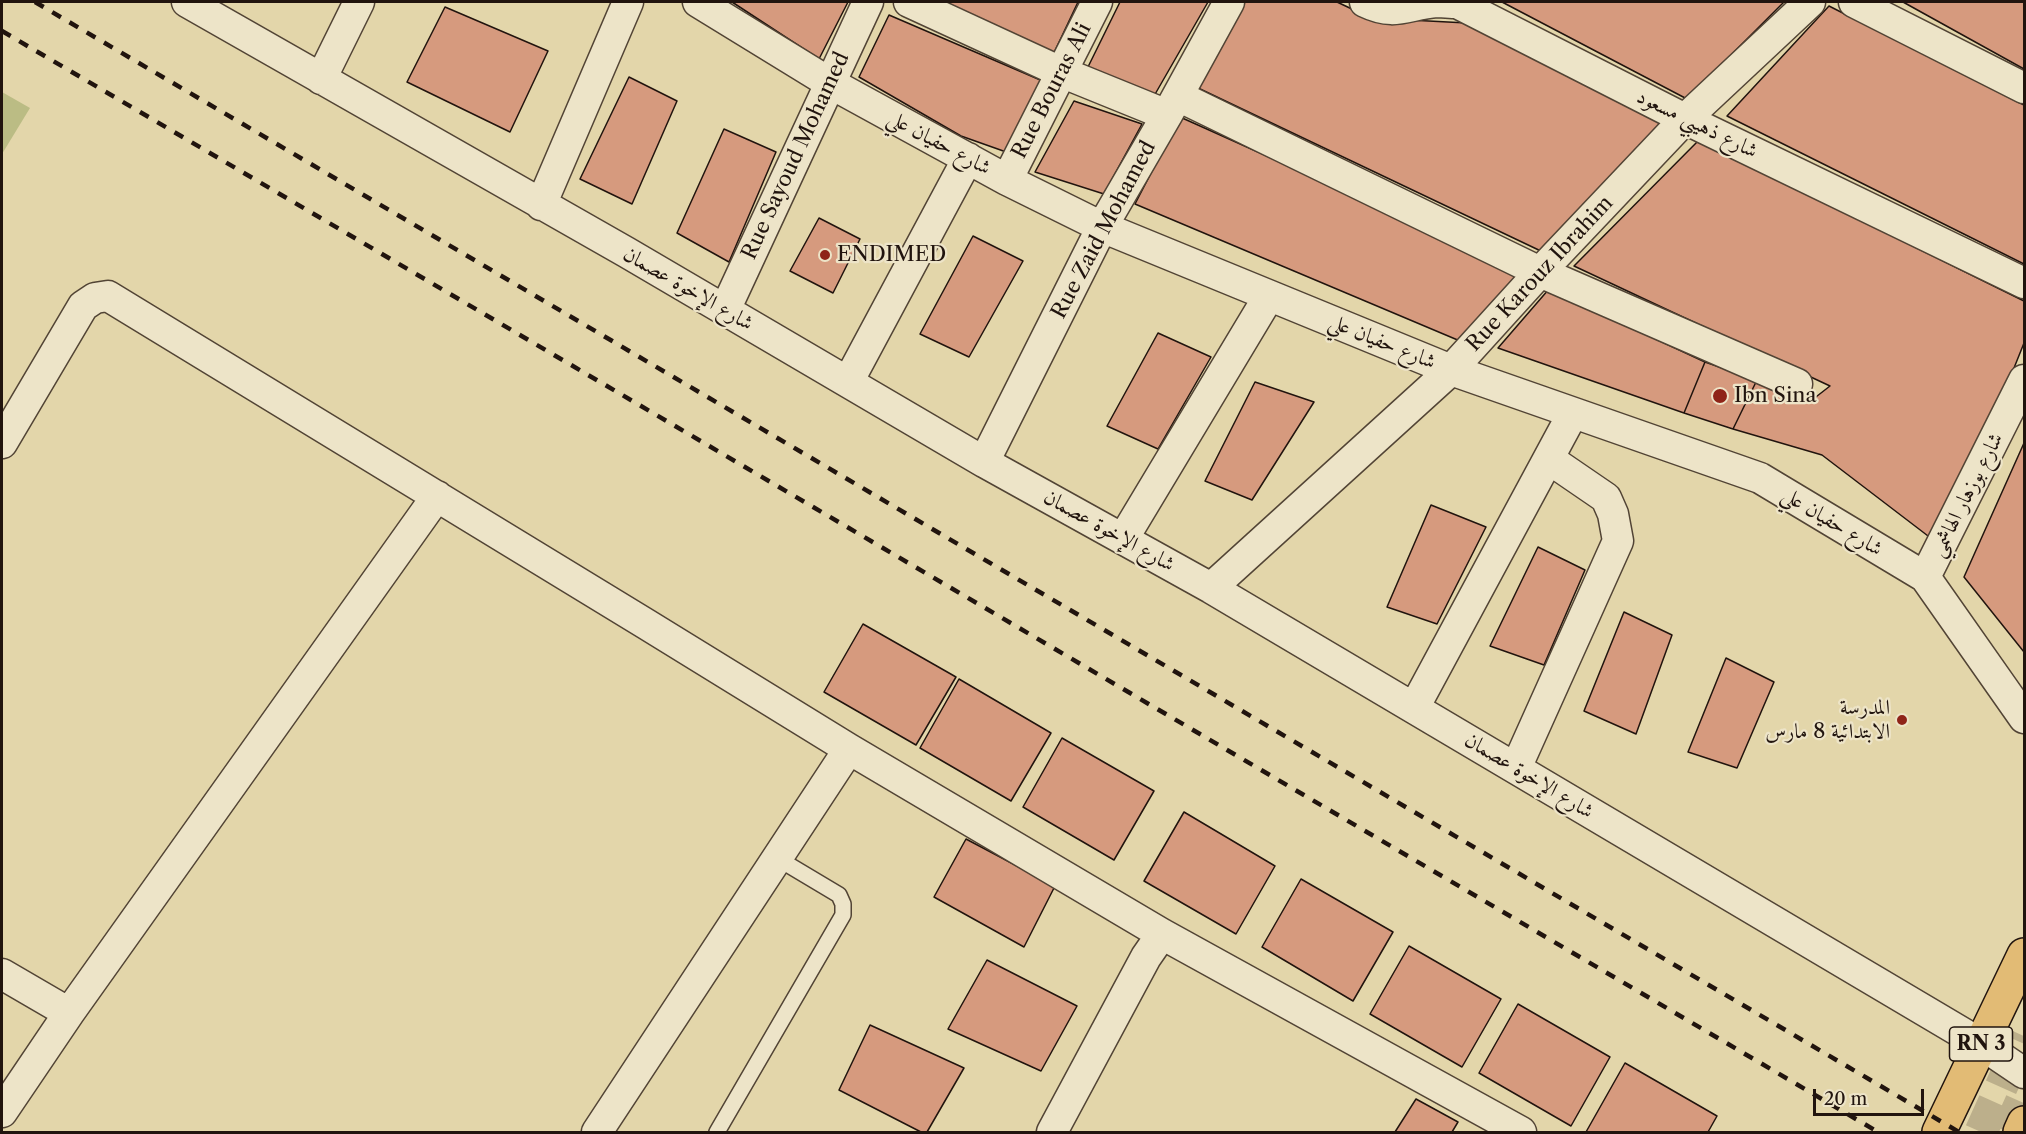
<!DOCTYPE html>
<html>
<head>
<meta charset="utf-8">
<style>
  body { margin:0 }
  #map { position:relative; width:2026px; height:1134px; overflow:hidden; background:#e3d6aa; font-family:"Libre Caslon Text",serif }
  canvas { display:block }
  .frame { position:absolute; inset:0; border:3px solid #21140e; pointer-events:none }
  .scale { position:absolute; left:1813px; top:1089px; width:111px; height:27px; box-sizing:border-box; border:3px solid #21140e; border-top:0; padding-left:8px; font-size:18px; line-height:21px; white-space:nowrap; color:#21140e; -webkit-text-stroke:4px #ede4c8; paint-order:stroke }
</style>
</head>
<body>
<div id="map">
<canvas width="2026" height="1134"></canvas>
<div class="frame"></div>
<div class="scale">20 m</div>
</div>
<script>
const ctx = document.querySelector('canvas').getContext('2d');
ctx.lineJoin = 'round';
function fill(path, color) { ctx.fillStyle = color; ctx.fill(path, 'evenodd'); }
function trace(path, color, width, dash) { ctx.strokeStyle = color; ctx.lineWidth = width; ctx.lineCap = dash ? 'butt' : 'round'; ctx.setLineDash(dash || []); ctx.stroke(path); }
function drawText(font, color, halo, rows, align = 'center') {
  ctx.font = font + ' "Libre Caslon Text",Amiri,serif'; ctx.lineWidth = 4.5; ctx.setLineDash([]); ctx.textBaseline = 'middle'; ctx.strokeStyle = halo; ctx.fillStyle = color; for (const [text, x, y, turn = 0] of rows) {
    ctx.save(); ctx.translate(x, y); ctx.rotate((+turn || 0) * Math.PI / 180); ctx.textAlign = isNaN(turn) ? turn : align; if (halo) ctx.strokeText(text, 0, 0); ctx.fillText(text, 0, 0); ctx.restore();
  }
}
const green = new Path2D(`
  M2,92L30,108L2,154Z`);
const building = new Path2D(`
  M732,2H848L819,59Z
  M939,2H1078L1053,55Z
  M1120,2H1208L1154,96L1086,71Z
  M1243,2H1337L1371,18L1467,23L1666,122L1545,253L1198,88Z
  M1502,2H1784L1687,99Z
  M1903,2H2024V69Z
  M1829,6L2024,105V264L1727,116Z
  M445,7L548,51L510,132L407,82Z
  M889,15L1045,82L1009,153L961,136L859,77Z
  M629,77L677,101L632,204L580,179Z
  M1074,101L1142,124L1104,194L1035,172Z
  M1180,117L1528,273L1460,341L1135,204Z
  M724,129L776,152L729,262L677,233Z
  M1699,140L2024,301V343L1996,413L1932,539L1822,455L1733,429L1757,380L1812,400L1830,386L1574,266Z
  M819,218L860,239L833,293L790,271Z
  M973,236L1023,261L969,357L920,334Z
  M1549,289L1705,362L1684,413L1498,348Z
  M1158,333L1211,357L1158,449L1107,426Z
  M1705,362L1757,380L1733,429L1684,413Z
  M1255,382L1314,402L1252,500L1205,481Z
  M2024,443V652L1964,577Z
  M1431,505L1486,527L1437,624L1387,607Z
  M1538,547L1585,570L1544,665L1490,646Z
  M1624,612L1672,635L1636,734L1584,711Z
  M863,624L956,677L916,745L824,692Z
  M1726,658L1774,682L1737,768L1688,752Z
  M959,679L1051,733L1011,801L920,748Z
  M1062,738L1154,791L1114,860L1023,807Z
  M1184,812L1275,866L1236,934L1144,881Z
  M966,839L1055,886L1024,947L934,897Z
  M1301,879L1393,932L1353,1001L1262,947Z
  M1409,946L1501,999L1462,1067L1370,1014Z
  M987,960L1077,1006L1041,1071L948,1029Z
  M1518,1004L1610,1057L1571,1126L1479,1073Z
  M870,1025L964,1068L927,1132H921L839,1090Z
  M1625,1063L1717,1116L1708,1132H1586Z
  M1416,1099L1458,1122L1452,1132H1395Z`);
const primaryTunnel = new Path2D(`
  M1981,1132L2024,1036
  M2008,1132L2024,1096`);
const service = new Path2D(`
  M717,1132L843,915V904L839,895L777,858`);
const minor = new Path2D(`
  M187,2L626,252L984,462L1211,588L1981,1044L2024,1073
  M698,2L830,83L1007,180L1102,227L1451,370L1760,478L1925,577L2024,718
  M909,2L1061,72L1167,115
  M1365,2C1396,17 1407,4 1437,2C1443,2 1450,3 1457,3L1685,119L2024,283
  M1854,2L2024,88
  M321,79L359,2
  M1178,96L1540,272L1797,384
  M1007,180L1097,2
  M541,205L628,2
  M725,310L868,2
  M848,382L968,158
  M2,443L83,306L95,298L108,296L646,624L849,749L1162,934L1521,1132
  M984,462L1102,227L1167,115L1229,2
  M1123,539L1269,296
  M1925,577L2024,380
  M1211,588L1451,370L1540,272L1685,119L1810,2
  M1414,708L1573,413
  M1516,768L1618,541L1613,514L1606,498L1549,459
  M2,974L69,1013
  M2,1112L69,1013L437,496
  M597,1132L849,749
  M1052,1132L1146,957L1162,934`);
const primary = new Path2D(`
  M1939,1132L2024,955
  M2020,1132L2024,1123`);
const rail = new Path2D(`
  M35,2L1959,1132
  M2,31L1878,1132`);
const markers = [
  [825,255,6,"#8f2418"],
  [1720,396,8,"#8f2418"],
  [1902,720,6,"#8f2418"]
];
const shields = [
  [1981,1044,63]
];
const shieldNames = [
  ["RN 3",1981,1044]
];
const streetNames = [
  ["Rue Bouras Ali",1052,91,-63],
  ["شارع ذهيبي مسعود",1697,124,26],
  ["شارع حفيان علي",939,143,28],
  ["Rue Sayoud Mohamed",796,156,-65],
  ["Rue Zaid Mohamed",1104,230,-62],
  ["Rue Karouz Ibrahim",1540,274,-47],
  ["شارع الإخوة عصمان",688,289,30],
  ["شارع حفيان علي",1382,342,22],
  ["شارع بوزهار الهاشمي",1967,495,-63],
  ["شارع حفيان علي",1832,522,31],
  ["شارع الإخوة عصمان",1109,531,29],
  ["شارع الإخوة عصمان",1529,776,31]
];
const poiNames = [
  ["ENDIMED",837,255],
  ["Ibn Sina",1734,396],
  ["المدرسة",1890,708,"right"],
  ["الابتدائية 8 مارس",1890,732,"right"]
];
fill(green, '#bbbc84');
fill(building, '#d69a7e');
trace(building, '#21140e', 1.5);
trace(primaryTunnel, '#bcaf8b', 33, [33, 16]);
trace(service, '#524435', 18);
trace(minor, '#524435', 33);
trace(primary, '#21140e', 36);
trace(service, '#ede4c8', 15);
trace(minor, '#ede4c8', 30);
trace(primary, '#e2bb75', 33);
trace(rail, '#21140e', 4.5, [10, 10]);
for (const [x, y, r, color] of markers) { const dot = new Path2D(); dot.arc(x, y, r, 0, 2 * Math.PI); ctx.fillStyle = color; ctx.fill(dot); trace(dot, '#ede4c8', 2); }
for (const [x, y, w] of shields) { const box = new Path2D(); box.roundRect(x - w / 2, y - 17, w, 34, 4.5); ctx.fillStyle = '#ede4c8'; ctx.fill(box); trace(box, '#21140e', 1.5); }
drawText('bold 20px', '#21140e', null, shieldNames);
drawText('21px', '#21140e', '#ede4c8', streetNames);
drawText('21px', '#21140e', '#ede4c8', poiNames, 'left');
</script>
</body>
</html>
